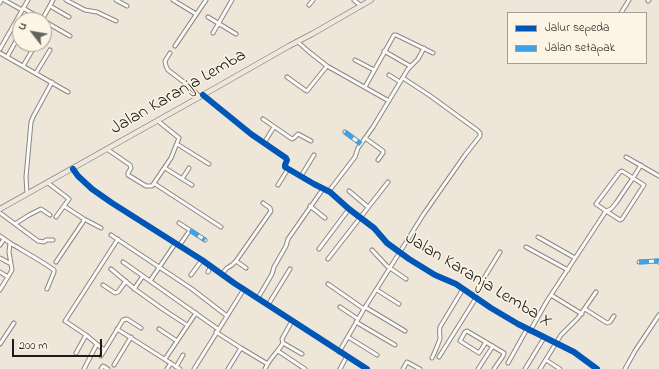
<!DOCTYPE html>
<html>
<head>
<meta charset="utf-8">
<style>
  body { margin:0 }
  #map { position:relative; width:659px; height:369px; overflow:hidden; background:#ede6d9; font-family:"Indie Flower",sans-serif }
  canvas { display:block }
  .legend { position:absolute; left:507px; top:12px; width:140px; height:52px; box-sizing:border-box; background:#fcf5e5; border:1px solid #a29e95; margin:0; padding:5px 7px; list-style:none; font-size:12px; color:#1c1c1c }
  .legend li { display:flex; align-items:center; gap:8px; height:20px }
  .legend b { width:20px; border:1px solid #a29e95 }
  .north { position:absolute; left:12px; top:12px; width:40px; height:40px; box-sizing:border-box; background:#fcf5e5; border:1px solid #a29e95; border-radius:50%; rotate:301deg; font-size:11px; font-weight:700; line-height:16px; text-align:center; color:#1c1c1c }
  .north::after { content:''; display:block; margin:auto; width:14px; height:18px; background:#65635e; clip-path:polygon(50% 0,100% 100%,50% 72%,0 100%) }
  .scale { position:absolute; left:12px; top:339px; width:90px; height:18px; box-sizing:border-box; border:2px solid #1c1c1c; border-top:0; padding-left:5px; font-size:12px; line-height:14px; white-space:nowrap; color:#1c1c1c; -webkit-text-stroke:3px #fcf5e5; paint-order:stroke }
</style>
</head>
<body>
<div id="map">
<canvas width="659" height="369"></canvas>
<ul class="legend">
<li><b style="height:5px;background:#0057b8"></b>Jalur sepeda</li>
<li><b style="height:5px;background:#3da2ea"></b>Jalan setapak</li>
</ul>
<div class="north">U</div>
<div class="scale">200 m</div>
</div>
<script>
const ctx = document.querySelector('canvas').getContext('2d');
ctx.lineJoin = 'round';
function trace(path, color, width, dash) { ctx.strokeStyle = color; ctx.lineWidth = width; ctx.lineCap = dash ? 'butt' : 'round'; ctx.setLineDash(dash || []); ctx.stroke(path); }
function drawText(font, color, halo, rows, align = 'center') {
  ctx.font = font + ' "Indie Flower",sans-serif'; ctx.lineWidth = 3; ctx.setLineDash([]); ctx.textBaseline = 'middle'; ctx.strokeStyle = halo; ctx.fillStyle = color; for (const [text, x, y, turn = 0] of rows) {
    ctx.save(); ctx.translate(x, y); ctx.rotate((+turn || 0) * Math.PI / 180); ctx.textAlign = isNaN(turn) ? turn : align; if (halo) ctx.strokeText(text, 0, 0); ctx.fillText(text, 0, 0); ctx.restore();
  }
}
const street = new Path2D(`
  M4,0L22,10
  M66,0L85,10L97,12L116,21
  M116,0L127,6
  M173,0L196,14
  M354,0L361,6
  M648,1L649,0
  M0,3L1,0
  M309,5L313,0
  M50,6L69,17
  M23,8L43,20
  M621,13L629,0
  M208,17L236,34
  M28,20L32,13
  M42,20L53,0
  M44,21L70,36
  M44,30L48,23
  M213,33L232,0
  M298,42L308,51L327,66L389,101
  M175,46L206,0
  M0,49L28,0
  M384,51L410,66
  M0,53L68,92
  M170,53L165,61L166,66L168,70L189,86L200,97
  M7,57L20,34
  M355,60L374,70
  M23,66L36,44
  M36,73L50,50
  M389,75L400,82
  M287,77L305,90L307,91L327,66
  M365,87L394,35H396L433,53
  M203,95L251,134L286,158L287,160L285,165V167L314,184L330,192L349,209L374,228L387,243L409,259L435,275L456,284L491,308L518,324L574,352L597,369
  M263,119L292,139L294,138L298,134L311,141
  M345,132L361,144
  M365,138L383,151V153L378,160
  M264,143L274,127
  M177,144L209,164
  M107,149L130,165L131,168L128,173V175L146,186H152L171,158L179,138L158,121
  M626,157L659,176
  M165,168L192,185
  M73,169L78,176L92,189L112,203L202,260L234,283L367,369
  M622,171L644,185L622,219L620,220L606,211L596,204L620,172Z
  M301,176L314,155
  M182,179L189,168
  M48,183L69,199L56,217
  M155,184L221,227
  M278,185L288,169
  M329,191L355,157L358,148L373,127L408,69L418,59L424,48
  M349,191L368,207
  M27,194L26,177L31,122L33,117L52,82
  M64,206L84,219L101,228
  M310,206L325,218
  M0,213L38,241L44,242L46,240H53
  M179,223L205,240
  M15,224L29,215L41,209L50,215
  M111,235L192,289L227,316
  M0,236L10,243L9,252L12,270L0,290
  M538,237L575,258
  M10,243C25,252 40,260 54,270V272L47,289
  M0,245L4,239
  M179,246L190,230
  M526,247L568,270
  M319,249L349,209
  M372,250L387,266L406,279
  M0,258L11,264
  M328,259L388,182
  M236,261L246,268
  M56,262L83,222L84,219
  M123,262L218,329
  M639,262L658,261L659,262
  M111,269L136,290L164,310L187,325
  M0,272L8,277
  M208,272L211,266
  M222,274L227,268L232,265L236,261L271,211L270,208L263,203
  M191,275L202,260
  M150,281L175,244
  M328,284L364,309
  M103,285L115,293L118,292L126,281
  M134,289L143,276
  M377,290L399,304
  M551,295L582,314
  M474,297L484,278L500,252
  M258,298L272,274L274,267L286,246L288,239L323,189
  M268,305L290,269
  M340,307L358,319
  M365,307L405,331
  M585,309L607,323L610,322L614,316
  M356,322L395,345
  M117,329L180,369
  M159,329L177,341
  M530,331L547,301L606,211L611,209L616,203L633,178L641,165
  M216,332L241,348
  M348,337L377,355
  M486,342L479,353L460,341L465,332L467,331L504,353L503,356L494,369
  M283,343L302,354
  M0,344L14,323
  M104,350L86,335L65,321L118,239
  M278,351L305,369
  M339,352L364,309L410,236L423,215L465,155L480,136V133L477,130L429,95L403,78
  M76,353L86,335
  M101,356L123,320L127,319L141,328
  M439,357L476,298
  M432,358C434,354 440,340 440,338C440,334 439,331 440,327L463,289
  M165,359L196,313
  M546,360L560,369
  M508,363L527,329
  M114,365L131,337
  M176,367L183,355
  M84,369L97,344
  M101,369L103,366L108,369
  M167,369L171,363
  M194,369L244,289
  M228,369L241,348L266,363H268
  M265,369C269,359 278,352 283,343L282,339L292,321
  M340,369L347,356
  M403,369L407,362L420,369
  M478,369L493,346
  M525,369L544,338
  M540,369L561,335L578,318L596,292
  M625,369L635,351L659,315`);
const primary = new Path2D(`
  M0,209L203,95L289,46L312,34L371,0`);
const quiet = new Path2D(`
  M345,132L361,144
  M190,230L205,240
  M639,262L658,261L659,262`);
const cycleway = new Path2D(`
  M203,95L251,134L286,158L287,160L285,165V167L314,184L330,192L349,209L374,228L387,243L409,259L435,275L456,284L491,308L518,324L574,352L597,369
  M73,169L78,176L92,189L112,203L202,260L234,283L367,369`);
const streetNames = [
  ["Jalan Karanja Lemba",179,93,-30],
  ["Jalan Karanja Lemba X",478,281,31]
];
trace(street, '#8b8781', 5);
trace(primary, '#8b8781', 6);
trace(street, '#fcfbf9', 3);
trace(primary, '#efe6de', 4.5);
trace(quiet, '#3da2ea', 5, [10, 5]);
trace(cycleway, '#0057b8', 6);
drawText('18px', '#1c1c1c', '#fcf5e5', streetNames);
</script>
</body>
</html>
